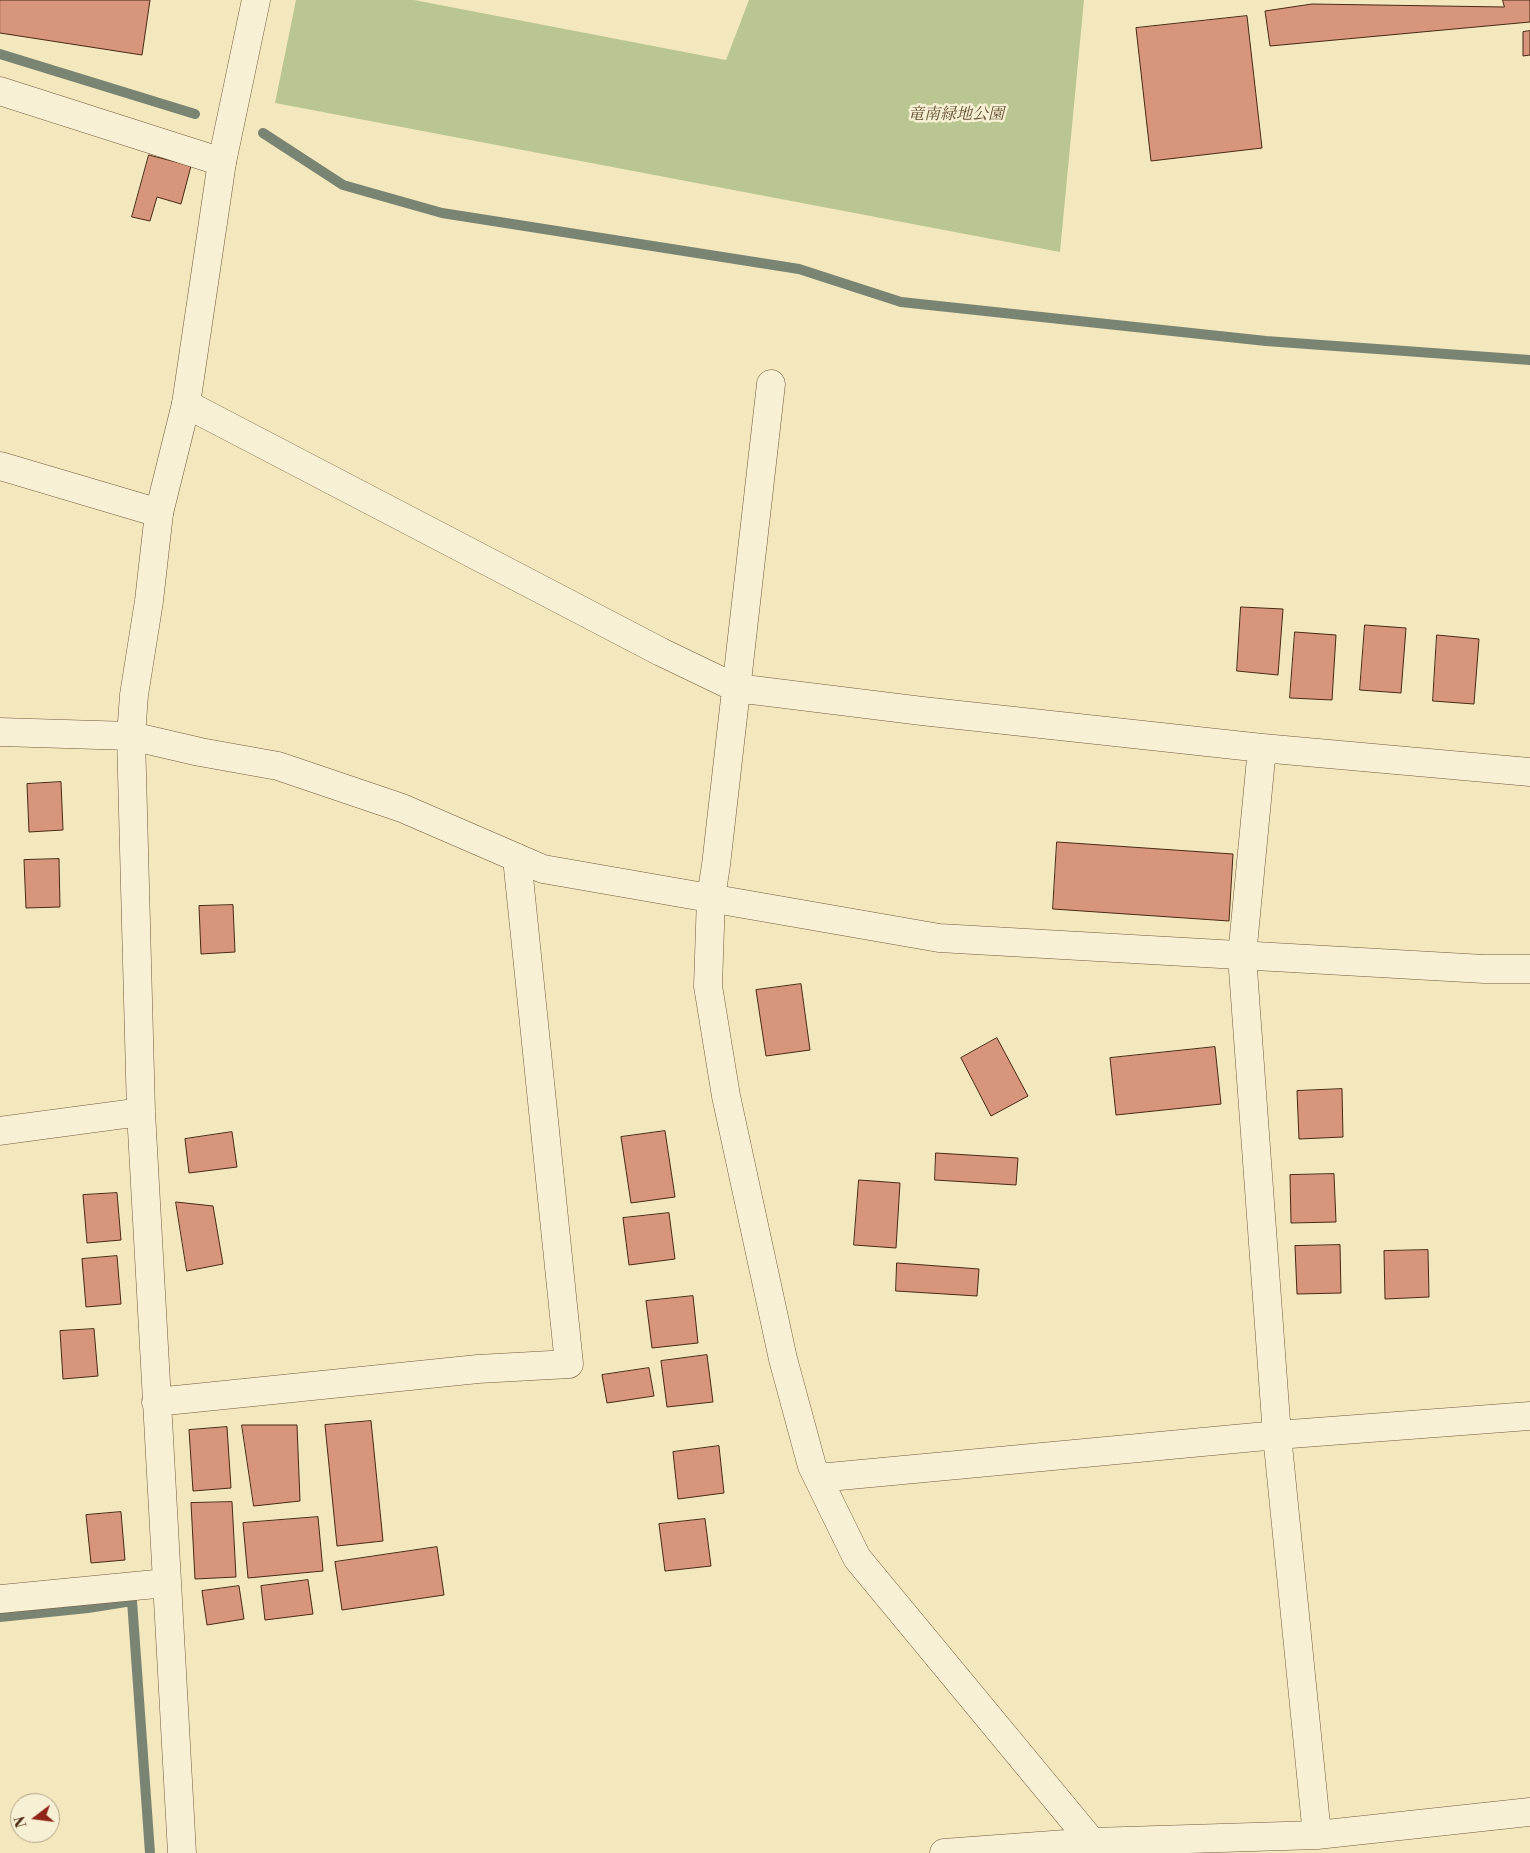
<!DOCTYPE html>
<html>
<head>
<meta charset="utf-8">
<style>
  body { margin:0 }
  #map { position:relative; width:1530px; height:1853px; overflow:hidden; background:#f3e8bd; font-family:"Libre Bodoni",serif }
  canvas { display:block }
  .north { position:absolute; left:10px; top:1793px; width:50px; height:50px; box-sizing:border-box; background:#f7f0d4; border:1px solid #b1a086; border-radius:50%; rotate:255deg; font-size:14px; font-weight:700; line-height:20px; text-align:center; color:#482911 }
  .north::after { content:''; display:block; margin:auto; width:18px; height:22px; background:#8f2418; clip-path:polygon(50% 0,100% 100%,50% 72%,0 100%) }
</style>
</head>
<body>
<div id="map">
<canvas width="1530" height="1853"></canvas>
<div class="north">N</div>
</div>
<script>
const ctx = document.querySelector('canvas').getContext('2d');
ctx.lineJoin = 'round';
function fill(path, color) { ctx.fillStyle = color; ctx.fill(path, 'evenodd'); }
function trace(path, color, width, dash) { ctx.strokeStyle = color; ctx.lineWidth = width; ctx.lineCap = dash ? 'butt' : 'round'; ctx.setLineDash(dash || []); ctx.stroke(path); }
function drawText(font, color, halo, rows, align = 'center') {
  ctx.font = font + ' "Libre Bodoni","Noto Serif JP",serif'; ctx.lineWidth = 5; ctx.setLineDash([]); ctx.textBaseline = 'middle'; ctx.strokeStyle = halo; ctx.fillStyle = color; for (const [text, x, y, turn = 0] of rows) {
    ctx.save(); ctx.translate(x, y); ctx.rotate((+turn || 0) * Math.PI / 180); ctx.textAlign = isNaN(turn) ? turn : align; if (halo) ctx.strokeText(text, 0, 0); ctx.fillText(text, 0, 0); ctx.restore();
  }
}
const green = new Path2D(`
  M296,0H414L726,60L749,0H1084L1060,252L275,103Z`);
const stream = new Path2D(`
  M0,54L195,114
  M263,133L343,185L442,213L799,269L901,302L1266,341L1530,360
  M0,1617L88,1608L132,1601L150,1853`);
const building = new Path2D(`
  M0,0H150L142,55L0,33Z
  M1503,0H1530V22L1270,46L1265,11L1312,4L1504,7Z
  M1247,16L1262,148L1151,161L1136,28Z
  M1530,31V55L1523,56V32Z
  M149,155L191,166L181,204L157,197L150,221L132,217Z
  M1241,607L1283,609L1278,675L1237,671Z
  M1365,625L1406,628L1401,693L1360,690Z
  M1295,632L1336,635L1332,700L1290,698Z
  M1437,635L1479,639L1474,704L1433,701Z
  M61,782L63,830L29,832L27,784Z
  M1057,842L1233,854L1229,921L1053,909Z
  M59,859L60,907L26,908L24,860Z
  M233,905L235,952L201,954L199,906Z
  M801,984L810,1050L766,1056L756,990Z
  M997,1038L1028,1096L991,1116L961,1058Z
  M1215,1047L1221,1104L1116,1115L1110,1058Z
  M1342,1089L1343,1137L1299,1139L1297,1091Z
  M665,1131L675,1197L631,1203L621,1137Z
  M232,1132L237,1167L189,1173L185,1139Z
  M936,1153L1018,1158L1016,1185L935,1180Z
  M1334,1174L1336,1222L1291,1223L1290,1175Z
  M859,1180L900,1183L896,1248L854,1245Z
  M117,1193L121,1240L87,1243L83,1195Z
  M176,1202L213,1206L223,1264L187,1271Z
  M669,1213L675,1259L629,1265L623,1218Z
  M1340,1245L1341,1293L1297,1294L1295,1246Z
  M1428,1250L1429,1297L1385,1299L1384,1251Z
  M117,1256L121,1304L86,1307L82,1259Z
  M897,1263L979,1269L977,1296L896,1291Z
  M693,1296L698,1343L652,1348L646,1301Z
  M94,1329L98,1376L63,1379L60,1331Z
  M707,1355L713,1402L667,1407L661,1361Z
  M649,1368L654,1396L607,1403L602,1375Z
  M371,1421L383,1541L337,1546L325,1425Z
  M242,1425H297L300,1501L254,1506Z
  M227,1427L231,1488L193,1491L189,1430Z
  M719,1446L724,1493L678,1499L673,1452Z
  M232,1502L236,1577L195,1579L191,1503Z
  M121,1512L125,1560L91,1563L86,1515Z
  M318,1517L323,1571L248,1578L243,1523Z
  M705,1519L711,1566L665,1571L659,1524Z
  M437,1547L444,1595L342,1610L335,1562Z
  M308,1580L313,1614L265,1620L261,1586Z
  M239,1586L244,1619L207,1625L202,1591Z`);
const minor = new Path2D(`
  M0,91L222,162
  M771,384L716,865L711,897L708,986L726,1096L783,1359L812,1466L857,1558L1101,1853
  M186,404L661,652L736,688L922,711L1262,748L1530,772
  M0,466L159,513
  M0,732L131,736L141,1112L182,1853
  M1262,748L1242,956L1277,1435L1317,1835
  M0,1131L141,1112
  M156,1402L478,1369L569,1364L517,858
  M818,1478L1277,1435L1530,1416
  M0,1599L166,1583
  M944,1853L1093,1842L1317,1835L1530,1812`);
const tertiary = new Path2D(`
  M256,0L222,162L186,404L159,513L149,601L134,695L131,736L200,752L278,766L402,808L543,869L939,938L1484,969H1530`);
const parkNames = [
  ["竜南緑地公園",956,115]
];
fill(green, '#bac691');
trace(stream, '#7a8473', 10);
fill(building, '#d7957c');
trace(building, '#482911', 1);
trace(minor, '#73593c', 29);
trace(tertiary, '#73593c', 29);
trace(minor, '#f7f0d4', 28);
trace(tertiary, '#f7f0d4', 28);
drawText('italic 16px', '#645031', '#f7f0d4', parkNames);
</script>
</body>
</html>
